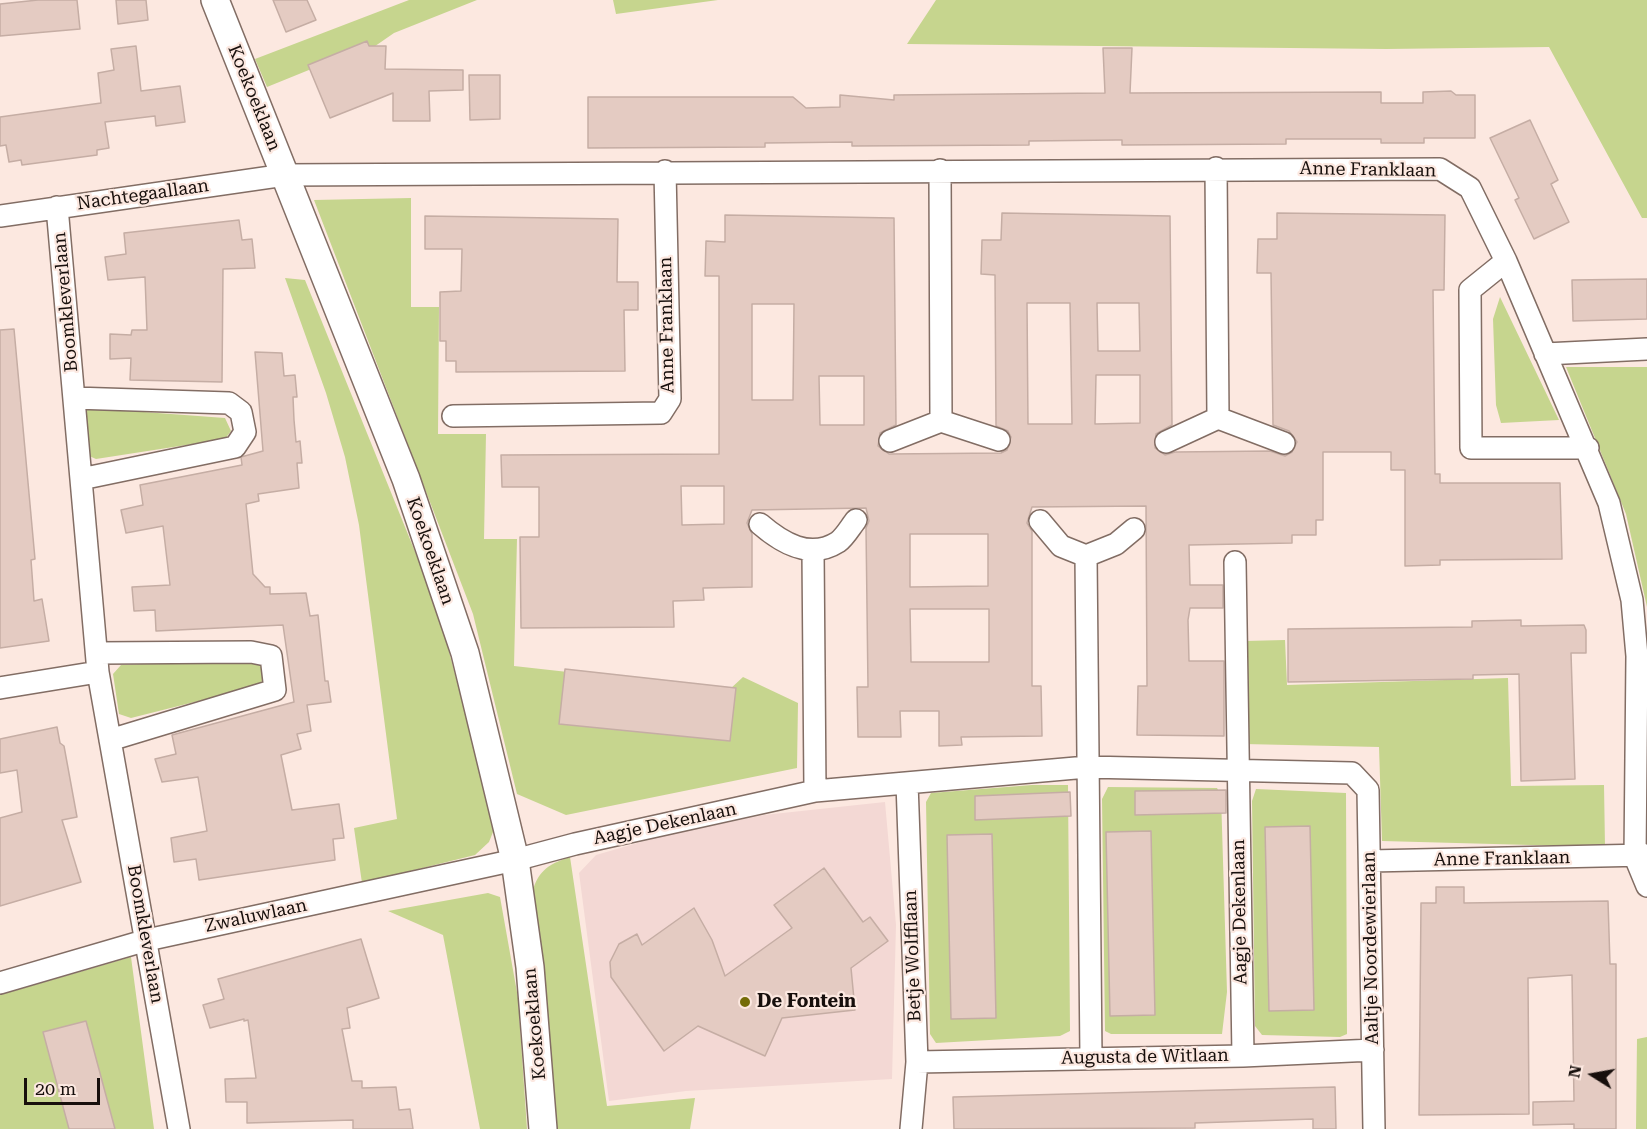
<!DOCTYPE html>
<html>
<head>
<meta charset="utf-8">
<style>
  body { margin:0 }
  #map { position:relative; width:1647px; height:1129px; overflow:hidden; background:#fce8e0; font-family:"Roboto Serif",serif }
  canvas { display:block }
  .north { position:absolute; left:1563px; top:1045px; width:60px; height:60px; -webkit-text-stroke:4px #fce8e0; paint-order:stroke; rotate:281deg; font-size:16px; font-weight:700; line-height:24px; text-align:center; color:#170f0c }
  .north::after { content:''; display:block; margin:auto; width:21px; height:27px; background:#170f0c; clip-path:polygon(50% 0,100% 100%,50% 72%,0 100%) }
  .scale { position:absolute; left:24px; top:1078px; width:76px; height:27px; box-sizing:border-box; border:3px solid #170f0c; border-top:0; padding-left:8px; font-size:18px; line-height:21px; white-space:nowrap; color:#170f0c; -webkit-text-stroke:4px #fce8e0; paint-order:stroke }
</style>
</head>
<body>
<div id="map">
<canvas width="1647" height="1129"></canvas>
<div class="north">N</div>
<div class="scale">20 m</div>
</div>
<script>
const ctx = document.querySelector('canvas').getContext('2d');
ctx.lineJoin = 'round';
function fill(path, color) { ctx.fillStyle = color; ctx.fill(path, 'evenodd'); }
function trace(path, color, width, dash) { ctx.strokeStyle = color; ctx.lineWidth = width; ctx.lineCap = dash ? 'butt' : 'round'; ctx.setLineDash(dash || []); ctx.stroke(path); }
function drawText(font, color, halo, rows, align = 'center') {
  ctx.font = font + ' "Roboto Serif",serif'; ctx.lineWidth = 4.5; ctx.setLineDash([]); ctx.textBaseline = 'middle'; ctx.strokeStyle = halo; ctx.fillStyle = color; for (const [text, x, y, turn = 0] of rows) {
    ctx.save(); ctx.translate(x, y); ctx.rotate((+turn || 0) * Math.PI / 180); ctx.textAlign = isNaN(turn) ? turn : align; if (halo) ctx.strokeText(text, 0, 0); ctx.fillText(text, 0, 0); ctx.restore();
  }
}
const education = new Path2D(`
  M885,802L896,925L892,1079L686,1091L609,1101L579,873L596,855L662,836L764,815Z`);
const green = new Path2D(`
  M409,0H477L394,33L355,60L336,59L267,87L255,59Z
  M613,0H718L616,14Z
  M936,0H1647V218H1642L1549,47L1386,49L907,44Z
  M411,198V307H439L438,434H486L484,539H517L514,666L729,690L743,677L798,703L797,768L566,815L517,794L473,614L314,200Z
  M285,278L305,280L420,564L447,644L495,827L489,842L475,855L362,883L354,828L397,819L359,525L345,457L326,393Z
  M1500,297L1559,420L1501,423L1496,405L1493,319Z
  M1566,367H1647V607L1626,514Z
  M90,408L225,418L231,431L225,439L96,459L87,455L83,411Z
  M1285,640L1287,685L1508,678L1511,786L1604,785L1605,847L1382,841L1379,747L1244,744L1245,641Z
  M243,659H256L268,667V678L250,688L131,718L119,714L113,674L121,665Z
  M1032,785H1068L1070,1031L1060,1036L936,1043L930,1034L926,802L931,793Z
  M1108,787L1217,788L1221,795L1227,992L1222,1034H1111L1105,1031L1102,799Z
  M1256,789L1346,793L1347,1034L1340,1037L1262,1035L1255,1026L1252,801Z
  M570,857L607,1106L695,1098L690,1129H554L531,897C537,872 546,865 570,857Z
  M488,893L500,897L518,998L527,1129H480L443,935L388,911Z
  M131,957L154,1129H0V995Z
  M1647,1037V1129H1636L1637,1039Z`);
const building = new Path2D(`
  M38,0H77L80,29L0,36V4Z
  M116,0H146L148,20L118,24Z
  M273,0H307L316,20L286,32Z
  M367,41L369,46H386L385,69L463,70V90L429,91L430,121H393V93L330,118L308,65Z
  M136,46L141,91L180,86L185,122L156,126L155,116L105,122L109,148L97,150V155L22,165L21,160L9,162L6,145L0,146V117L101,103L98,73L114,70L111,49Z
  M1103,48H1132L1130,93L1381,92V103H1423V92L1451,91L1456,95H1475V138H1424V143H1381V139H1286V144L1122,145V140H1116L1029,141V145L852,146V142L765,143V147L588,148V97H793L806,108L840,107V95L894,100V95L1105,93Z
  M469,75H500V119L470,120Z
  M1530,120L1558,180L1551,184L1569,222L1534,239L1515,200L1519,198L1490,138Z
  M1002,213L1170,216L1172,425L1156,434L1155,448L1165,455L1175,452L1270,451L1285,456L1292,452L1297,442L1289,431L1273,425L1271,273H1257L1258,239H1277V213L1445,215L1444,290H1433L1435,474H1440V483H1560L1562,559L1440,560V565L1405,566V470H1391V452H1323V520H1316V535H1292V543L1189,545L1190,585H1223V608H1190L1188,620L1189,661H1224V736L1137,735L1138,686H1147L1146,506L1032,507L1027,523L1032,531V686H1041L1042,736L961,737L962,745L939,746V711H900L901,737H858L857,687H868L866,528L869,521L866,508L752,510L747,523L752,534V587L703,588L704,600L673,601L674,627L521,628L520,537H539V487H502L501,455L719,454V276H705L706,241L725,242V215L894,218L896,425L880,433L878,446L889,454L1001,453L1007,450L1011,437L1008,431L996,426L995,275L981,274L982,240H1001ZM1027,303H1070L1072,424H1028ZM1097,303H1139L1140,351H1098ZM752,304H794L793,400H752ZM1096,375H1140V423L1095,424ZM819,376H864V425H820ZM681,486H724V524L682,525ZM910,534H988V586L910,587ZM910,609H989V662H911Z
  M425,216L618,219L617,282H638V310H624L625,371L456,372V361H446V341H440V292L461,291L462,249H425Z
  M239,220L242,240L252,239L255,268L223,269L222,382L130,380L131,358L110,359V334L131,335L132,330H147L145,277L108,280L105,257L126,254L124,233Z
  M1647,279V319L1573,321L1572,280Z
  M14,329L35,559L31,560L34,601L42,599L49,641L0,648V330Z
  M255,352L282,353L284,376L295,375L297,397H293L294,420L296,442L300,441L302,463H297L299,488L258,494L259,501L246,504L253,574L265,587H270V594L306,593L310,616L318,615L325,681H328L331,702L307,705L311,731L297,734L301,749L281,755L292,810L339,804L344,838L333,839L335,860L199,880L196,859L174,862L171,838L207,831L198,777L162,782L155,759L176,754L172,735L294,702L283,625L156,631L155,610L134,611L132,587L170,585L163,526L126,533L121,510L143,505L140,485L242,465L241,457L263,451Z
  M1521,620V626L1584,625L1586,630V653H1571L1575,779L1521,781L1519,674L1473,675V679L1288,682V629L1472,627V621Z
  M565,669L736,688L730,741L559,724Z
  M57,727L60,743L64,746L77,817L62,820L81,882L0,906V818L22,812L17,770L0,773V739Z
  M1226,790V813L1135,815V791Z
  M1070,792L1071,816L975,820V796Z
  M1310,826L1314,1010L1269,1011L1265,827Z
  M1151,831L1155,1015L1110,1016L1106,832Z
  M992,834L996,1018L951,1019L947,835Z
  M824,868L863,922L870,917L888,941L851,968L855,1010L782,1018L765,1056L698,1026L664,1051L611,977L610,962L619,944L637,934L642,945L694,908L712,940L725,976L792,928L774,905Z
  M1436,887H1464V903L1608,901L1610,964H1616V1129H1574V1124L1533,1125V1102L1574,1101L1572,975L1528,978L1529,1114L1419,1115L1421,903H1436Z
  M361,939L379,998L347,1008L350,1028L342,1029L352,1081H362V1088L396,1087L399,1110L410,1109L413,1129H353V1120L247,1123V1102H226L225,1079L256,1078L248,1020L244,1021V1019L210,1028L203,1005L224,999L218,979Z
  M86,1021L115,1129H69L43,1032Z
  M1335,1087L1336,1129H1313V1119L1195,1123V1128L954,1129L953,1097Z`);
const minor = new Path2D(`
  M1216,168L1218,418
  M940,170L941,421
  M57,207L98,672L179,1129
  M0,216L285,175L1440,169L1470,188L1506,261L1609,503L1632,600L1637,656L1635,857L1647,886
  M1506,261L1470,290L1471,448H1588
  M1545,354L1647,349
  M74,398L229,403L241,412L245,432L235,447L81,479
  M453,416L661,413L670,399L665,171
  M890,441L941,421L999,440
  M1166,442L1218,418L1284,443
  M1040,521L1061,546L1086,556L1116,544L1134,529
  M760,524C782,543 810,560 838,542C845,537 851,526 856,520
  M813,551L815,791
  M1086,556L1091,1058
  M1235,562L1243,1056
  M98,653L251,652L271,656L275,690L110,740
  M0,688L98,672
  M907,783L917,1062L911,1129
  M1370,861L1646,855
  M0,983L147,940L515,860L575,844L815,791L1087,767L1352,773L1368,790L1374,1129
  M917,1062L1243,1056L1373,1050`);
const tertiary = new Path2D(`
  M215,0L406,479L465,653L515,860L530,967L543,1129`);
const markers = [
  [745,1002,6,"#746c07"]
];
const streetNames = [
  ["Koekoeklaan",254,98,68],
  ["Anne Franklaan",1368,170,1],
  ["Nachtegaallaan",143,195,-8],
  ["Boomkleverlaan",66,302,-95],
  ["Anne Franklaan",667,325,-91],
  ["Koekoeklaan",430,551,71],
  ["Aagje Dekenlaan",665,824,-12],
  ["Anne Franklaan",1502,859,-1],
  ["Aagje Dekenlaan",1240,912,-91],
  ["Zwaluwlaan",256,916,-12],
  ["Boomkleverlaan",145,934,80],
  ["Aaltje Noordewierlaan",1371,948,-91],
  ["Betje Wolfflaan",913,956,-92],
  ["Koekoeklaan",535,1024,-95],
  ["Augusta de Witlaan",1145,1057,-1]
];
const poiNames = [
  ["De Fontein",757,1002]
];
fill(education, '#f3d8d4');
fill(green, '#c6d58e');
fill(building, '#e4cbc2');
trace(building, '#c5ada4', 1.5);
trace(minor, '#826d64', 24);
trace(tertiary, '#826d64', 30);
trace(minor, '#fff', 21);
trace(tertiary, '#fff', 27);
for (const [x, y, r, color] of markers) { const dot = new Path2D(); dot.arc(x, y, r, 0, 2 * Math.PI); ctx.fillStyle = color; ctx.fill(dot); trace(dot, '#fce8e0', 2); }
drawText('18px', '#170f0c', '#fce8e0', streetNames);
drawText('bold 18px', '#170f0c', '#fce8e0', poiNames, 'left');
</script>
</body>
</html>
